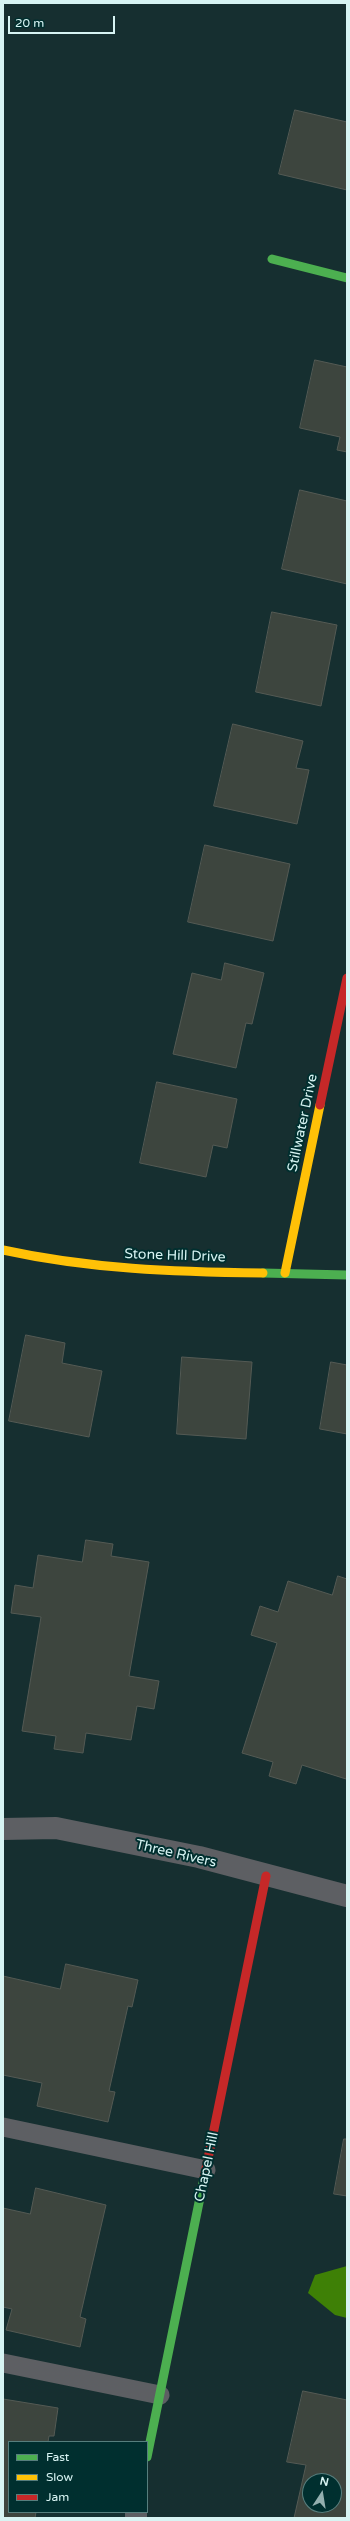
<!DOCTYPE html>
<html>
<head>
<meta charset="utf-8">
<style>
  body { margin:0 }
  #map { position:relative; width:350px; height:2521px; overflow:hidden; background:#162f30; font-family:"Varela Round",sans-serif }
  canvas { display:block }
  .frame { position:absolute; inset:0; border:4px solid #d7f4f3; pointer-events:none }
  .legend { position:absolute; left:8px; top:2441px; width:140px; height:72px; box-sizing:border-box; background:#002f2f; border:1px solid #567e7d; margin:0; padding:5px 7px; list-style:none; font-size:12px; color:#d7f4f3 }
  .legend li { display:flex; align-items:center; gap:8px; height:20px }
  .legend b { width:20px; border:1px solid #567e7d }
  .north { position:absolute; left:302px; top:2473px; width:40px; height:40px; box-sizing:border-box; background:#002f2f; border:1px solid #567e7d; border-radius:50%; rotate:12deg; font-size:11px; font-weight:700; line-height:16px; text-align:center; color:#d7f4f3 }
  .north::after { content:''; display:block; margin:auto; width:14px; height:18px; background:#93afaf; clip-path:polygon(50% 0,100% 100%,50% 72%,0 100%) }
  .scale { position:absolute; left:8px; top:16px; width:107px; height:18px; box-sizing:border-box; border:2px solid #d7f4f3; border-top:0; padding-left:5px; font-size:12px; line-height:14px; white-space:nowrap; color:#d7f4f3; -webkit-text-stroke:3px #002f2f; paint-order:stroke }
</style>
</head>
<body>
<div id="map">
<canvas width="350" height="2521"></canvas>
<div class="frame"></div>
<ul class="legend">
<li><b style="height:5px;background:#4caf50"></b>Fast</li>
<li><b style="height:5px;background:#ffc107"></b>Slow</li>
<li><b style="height:5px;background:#c62828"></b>Jam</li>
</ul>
<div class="north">N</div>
<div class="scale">20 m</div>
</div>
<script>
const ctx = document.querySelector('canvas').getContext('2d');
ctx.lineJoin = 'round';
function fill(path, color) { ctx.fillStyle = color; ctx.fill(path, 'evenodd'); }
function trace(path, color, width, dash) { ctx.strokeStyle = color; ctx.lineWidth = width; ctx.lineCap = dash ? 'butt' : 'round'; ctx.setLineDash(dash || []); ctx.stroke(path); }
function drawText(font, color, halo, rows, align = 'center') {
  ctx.font = font + ' "Varela Round",sans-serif'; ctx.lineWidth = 4; ctx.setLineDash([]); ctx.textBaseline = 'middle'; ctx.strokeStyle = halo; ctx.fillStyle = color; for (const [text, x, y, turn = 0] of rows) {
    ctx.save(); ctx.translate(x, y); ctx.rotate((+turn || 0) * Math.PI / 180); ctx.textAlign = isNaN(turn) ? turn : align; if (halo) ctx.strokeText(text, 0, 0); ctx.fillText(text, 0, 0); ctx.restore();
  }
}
const water = new Path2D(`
  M347,2266V2318L335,2315L308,2293L315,2275Z`);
const building = new Path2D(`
  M295,110L347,122V190L279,174Z
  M315,360L347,367V452L337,450L340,437L300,428Z
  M300,490L347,501V584L282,569Z
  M272,612L337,625L321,706L256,692Z
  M233,724L303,741L296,768L309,770L297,824L214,806Z
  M205,845L290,864L273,941L188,922Z
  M225,963L264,973L252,1024L246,1023L236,1068L173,1054L192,973L221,980Z
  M157,1082L237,1099L227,1148L213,1145L206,1177L140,1163Z
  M26,1335L65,1343L62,1363L102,1371L89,1437L9,1421Z
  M182,1357L252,1362L246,1439L177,1434Z
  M331,1362L347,1365V1434L320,1429Z
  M86,1540L113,1544L111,1556L149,1562L129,1676L159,1681L154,1709L137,1706L131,1740L86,1733L83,1753L54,1749L56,1736L22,1731L41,1617L11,1613L15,1585L33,1588L38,1555L82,1562Z
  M338,1576L347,1579V1776L346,1779L302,1765L296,1784L269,1776L273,1762L242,1753L277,1643L251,1635L260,1606L278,1612L288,1581L332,1595Z
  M66,1964L138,1980L132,2007L128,2006L109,2091L115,2092L108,2122L37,2106L42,2083L3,2075V1976L60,1989Z
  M344,2139H347V2196L334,2194Z
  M36,2188L106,2205L80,2317L86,2319L80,2347L6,2330L12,2309L3,2307V2208L30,2214Z
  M303,2391L347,2400V2518H294L306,2465L287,2462ZM310,2481H334V2505H310Z
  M3,2399L58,2408L54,2436H49L48,2442H9V2512H36L35,2518H3Z`);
const lane = new Path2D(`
  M3,2127L206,2170
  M3,2363L160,2395`);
const street = new Path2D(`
  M3,1829L56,1828L199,1857L347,1896
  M136,2512V2518`);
const fast = new Path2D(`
  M272,259L347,278
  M263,1273L347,1275
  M147,2457L204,2178`);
const slow = new Path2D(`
  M3,1250C90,1269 174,1272 263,1273
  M285,1273L320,1105`);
const jam = new Path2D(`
  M320,1105L347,978
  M204,2178L266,1876`);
const streetNames = [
  ["Stillwater Drive",303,1123,-78],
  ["Stone Hill Drive",175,1256,2],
  ["Three Rivers",176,1854,13],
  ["Chapel Hill",207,2167,-78]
];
fill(water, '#3e8006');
fill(building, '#3d453e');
trace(building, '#545a54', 1);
trace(lane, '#5d5f63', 19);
trace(street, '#5d5f63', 22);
trace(fast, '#4caf50', 9);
trace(slow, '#ffc107', 9);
trace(jam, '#c62828', 9);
drawText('14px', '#d7f4f3', '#002f2f', streetNames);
</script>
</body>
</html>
